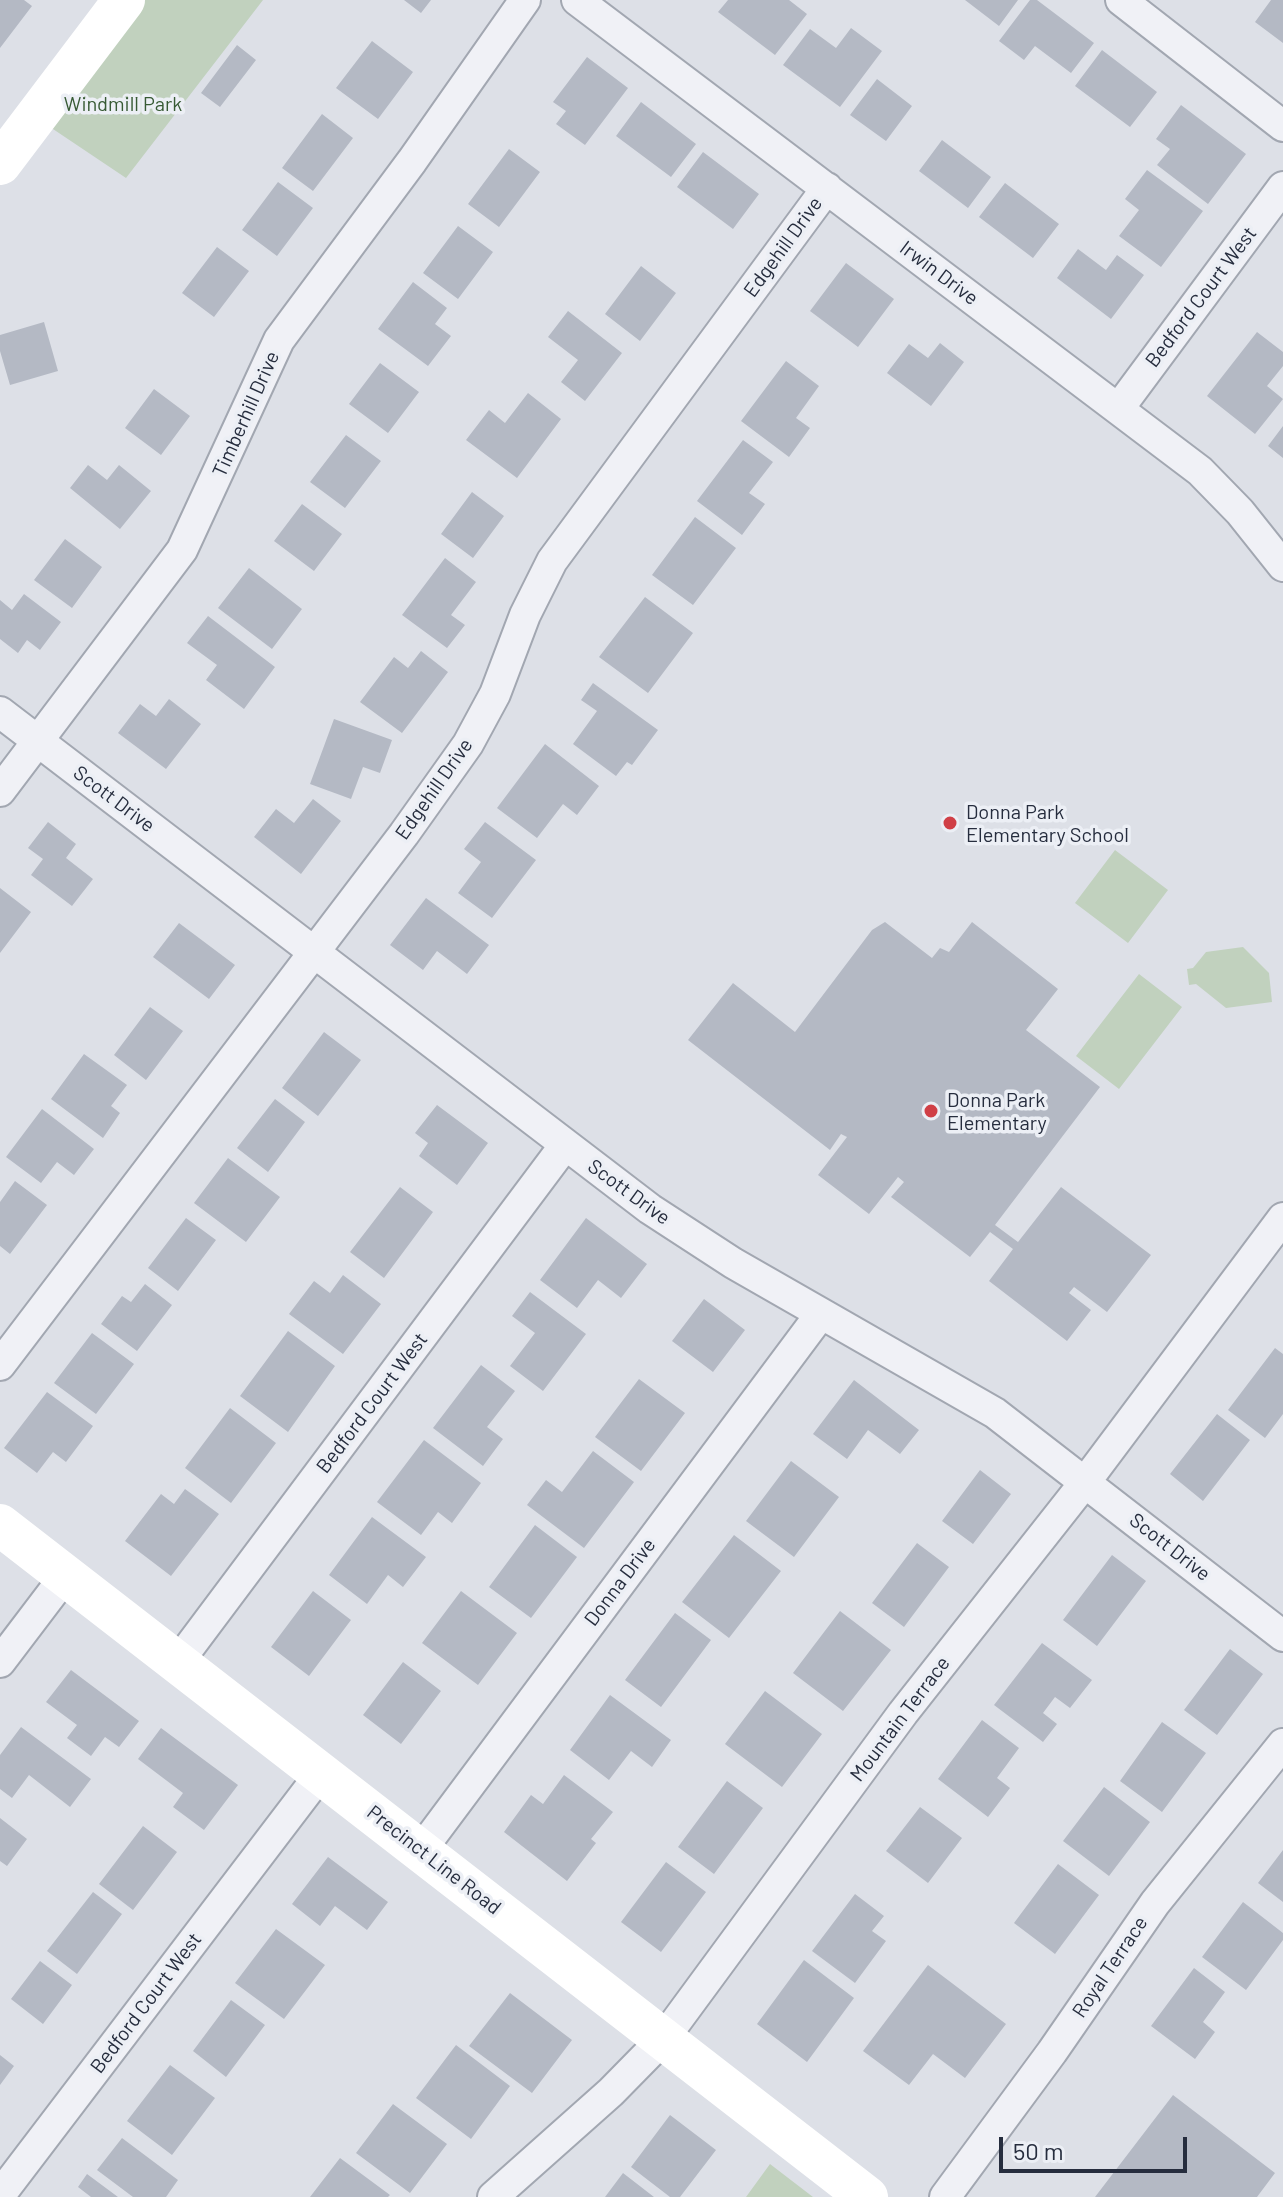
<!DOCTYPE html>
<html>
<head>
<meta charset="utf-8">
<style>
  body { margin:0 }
  #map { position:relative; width:1283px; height:2197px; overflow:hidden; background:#dde0e7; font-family:Barlow,sans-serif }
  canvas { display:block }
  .scale { position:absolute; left:999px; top:2137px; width:188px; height:36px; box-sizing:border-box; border:4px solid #262d3e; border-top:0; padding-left:10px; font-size:24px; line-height:28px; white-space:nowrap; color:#262d3e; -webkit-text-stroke:6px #eceff5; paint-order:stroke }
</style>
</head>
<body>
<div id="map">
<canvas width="1283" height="2197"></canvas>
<div class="scale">50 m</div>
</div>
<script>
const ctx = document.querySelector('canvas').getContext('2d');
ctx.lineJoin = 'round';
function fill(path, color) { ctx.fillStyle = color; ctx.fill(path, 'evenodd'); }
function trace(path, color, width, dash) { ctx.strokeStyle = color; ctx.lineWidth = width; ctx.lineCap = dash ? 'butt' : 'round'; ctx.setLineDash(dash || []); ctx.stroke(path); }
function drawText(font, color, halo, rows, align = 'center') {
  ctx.font = font + ' Barlow,sans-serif'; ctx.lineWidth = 7; ctx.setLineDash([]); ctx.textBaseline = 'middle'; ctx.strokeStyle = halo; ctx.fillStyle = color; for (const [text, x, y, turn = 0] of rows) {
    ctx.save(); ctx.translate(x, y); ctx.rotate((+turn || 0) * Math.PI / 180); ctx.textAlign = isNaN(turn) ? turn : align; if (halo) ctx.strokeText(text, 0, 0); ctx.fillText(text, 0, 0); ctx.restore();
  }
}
const green = new Path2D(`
  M145,0H263L126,178L47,125Z
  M1115,850L1168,890L1128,943L1075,903Z
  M1243,947L1269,973L1272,1002L1226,1008L1196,984L1189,985L1187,969L1193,968L1206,952Z
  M1139,974L1182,1007L1119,1089L1076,1056Z
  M770,2164L813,2197H746Z`);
const building = new Path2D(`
  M0,0H24L32,6L0,48Z
  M404,0H431L421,13Z
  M728,0H789L807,14L775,55L718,12Z
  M965,0H1018L999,26Z
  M1030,0H1037L1094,43L1071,73L1035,46L1024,60L999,41Z
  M1271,0H1283V43L1255,22Z
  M851,28L882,51L840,107L783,65L810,29L836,48Z
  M372,41L413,72L378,119L336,88Z
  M237,45L256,60L220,107L201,93Z
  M1102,50L1157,92L1130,127L1075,86Z
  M587,57L628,88L585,145L556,124L566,111L553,102Z
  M877,79L912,106L886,141L850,115Z
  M641,102L696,144L671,177L616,136Z
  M1181,105L1246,154L1208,204L1157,165L1170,149L1156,139Z
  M322,114L353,138L313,191L282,168Z
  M942,140L991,177L968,208L919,171Z
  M509,149L540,172L499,227L468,204Z
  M703,152L759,194L733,229L677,187Z
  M1147,170L1203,211L1161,267L1119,236L1139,210L1125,199Z
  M278,182L313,208L277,256L242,230Z
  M1005,183L1059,224L1033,258L979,217Z
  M458,226L493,252L458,299L423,273Z
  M217,247L249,271L214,317L182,293Z
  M1078,249L1106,270L1117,255L1144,275L1111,319L1057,278Z
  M846,263L894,299L858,347L810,311Z
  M641,266L676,293L640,341L605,314Z
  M413,282L447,308L435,324L451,336L428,366L378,329Z
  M568,311L622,353L585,401L561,382L578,360L548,337Z
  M44,322L58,371L10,385L0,351V335Z
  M1257,332L1283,352V366L1267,386L1283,399L1255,434L1207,396Z
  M940,343L964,362L931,406L887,373L909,344L928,358Z
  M786,361L819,386L796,418L810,428L789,457L741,421Z
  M380,363L419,392L388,433L349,404Z
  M154,389L190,416L161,455L125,428Z
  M528,393L561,419L517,478L466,440L489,410L505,423Z
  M1283,426V458L1268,446Z
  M346,435L381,461L345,508L310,482Z
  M743,440L773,462L749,493L765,504L742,535L697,501Z
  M88,465L107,480L119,465L151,491L120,529L70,488Z
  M472,492L504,516L473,558L441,534Z
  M302,504L342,534L314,571L274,541Z
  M695,517L736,548L693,605L652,575Z
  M65,539L102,567L72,608L34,580Z
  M445,558L476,582L451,615L465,625L447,648L402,615Z
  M249,568L302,609L272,649L218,608Z
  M24,594L61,622L40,650L27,640L18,653L0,639V600L12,610Z
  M645,597L693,633L648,693L599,657Z
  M208,616L275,667L244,709L206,680L217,665L187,643Z
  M421,651L448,672L402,733L360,702L394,657L408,668Z
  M593,683L658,730L632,765L627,762L616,776L573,744L597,711L581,700Z
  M169,699L201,724L166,769L118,733L140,704L156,716Z
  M334,719L392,740L380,773L363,767L351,799L310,784Z
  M545,744L599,786L577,815L563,804L537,838L497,808Z
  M313,799L341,821L301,874L254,837L276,809L294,823Z
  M48,822L76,844L66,858L93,879L72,906L31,875L43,859L28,848Z
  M485,822L536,860L492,918L458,893L481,862L464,849Z
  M0,888L31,912L0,953Z
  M426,898L489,945L467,974L437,951L423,970L390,945Z
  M885,922L932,958L940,948L949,952L972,922L1058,989L1026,1030L1100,1087L995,1225L1018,1242L1061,1187L1151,1255L1107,1312L1074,1287L1069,1293L1091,1310L1067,1341L989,1281L1013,1249L990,1232L970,1257L891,1197L904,1182L898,1177L869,1214L818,1175L847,1137L841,1134L830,1150L688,1040L733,983L795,1032L872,930Z
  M179,923L235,965L209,999L153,957Z
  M150,1007L183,1031L146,1080L114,1055Z
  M324,1032L361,1060L318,1116L282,1088Z
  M84,1054L127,1085L111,1106L120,1113L103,1138L51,1099Z
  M275,1099L305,1122L268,1172L237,1148Z
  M437,1105L488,1143L457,1185L419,1156L428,1143L415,1133Z
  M42,1109L94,1149L74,1175L57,1162L41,1183L6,1157Z
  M228,1158L280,1197L246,1242L194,1203Z
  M15,1181L47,1205L10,1254L0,1246V1202Z
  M400,1187L433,1212L384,1278L350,1252Z
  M186,1218L216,1240L178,1291L148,1268Z
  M586,1218L647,1264L621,1298L598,1280L577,1308L540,1280Z
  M343,1275L381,1304L343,1354L289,1314L314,1281L330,1293Z
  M145,1284L172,1305L137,1351L101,1324L122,1296L131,1302Z
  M530,1292L586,1334L543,1391L510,1366L535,1333L512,1316Z
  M704,1299L745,1330L713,1372L672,1341Z
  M288,1331L335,1366L288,1432L240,1396Z
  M92,1333L134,1364L96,1414L54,1383Z
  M1275,1348L1283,1354V1414L1265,1438L1228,1410Z
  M481,1365L515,1391L487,1427L503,1439L483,1466L433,1428Z
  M639,1379L685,1413L641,1471L595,1437Z
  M854,1380L919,1430L900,1454L868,1430L847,1459L813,1434Z
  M47,1392L93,1426L66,1462L53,1452L37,1473L4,1448Z
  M230,1408L276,1443L231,1503L185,1468Z
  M1217,1414L1250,1440L1203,1501L1170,1474Z
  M424,1440L481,1483L452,1523L438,1512L421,1535L377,1502Z
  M593,1451L634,1482L584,1548L527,1505L546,1480L562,1492Z
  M791,1461L839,1497L794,1557L746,1521Z
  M980,1470L1011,1494L973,1544L942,1521Z
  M185,1489L219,1514L171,1576L125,1541L161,1494L174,1504Z
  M372,1517L426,1557L403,1587L388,1575L367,1604L329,1575Z
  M535,1525L577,1557L531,1618L489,1587Z
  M734,1535L781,1571L729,1638L682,1602Z
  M917,1543L949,1567L904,1627L872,1603Z
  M1112,1555L1146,1581L1097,1646L1063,1620Z
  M313,1591L351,1620L309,1676L271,1647Z
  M461,1591L517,1633L478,1685L422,1643Z
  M840,1611L891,1650L843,1711L793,1673Z
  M675,1613L711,1640L661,1707L625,1680Z
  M1042,1643L1092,1680L1070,1708L1055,1697L1043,1713L1057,1724L1043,1742L994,1705Z
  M1230,1649L1263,1674L1217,1735L1184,1710Z
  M403,1662L441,1691L401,1744L363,1715Z
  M71,1670L139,1721L119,1747L105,1737L91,1756L67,1738L77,1725L46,1702Z
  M765,1691L822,1734L782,1787L725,1744Z
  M610,1695L671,1740L652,1767L631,1751L609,1780L570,1750Z
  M982,1720L1019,1748L997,1778L1010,1788L988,1817L938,1779Z
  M1162,1722L1206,1753L1162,1812L1120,1781Z
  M21,1727L91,1779L70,1807L29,1775L12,1798L0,1789V1755Z
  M161,1728L238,1785L204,1830L173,1807L183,1793L138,1759Z
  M564,1775L613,1812L591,1839L596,1843L567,1881L504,1832L531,1795L543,1804Z
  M727,1781L763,1808L714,1874L678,1847Z
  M1104,1787L1150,1822L1109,1876L1063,1841Z
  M920,1807L962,1838L928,1883L886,1851Z
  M0,1818L27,1839L7,1866L0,1861Z
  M143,1826L177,1852L133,1910L99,1884Z
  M1283,1850V1902L1258,1883Z
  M328,1857L388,1902L367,1930L335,1906L320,1926L292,1904Z
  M666,1862L706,1892L661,1952L621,1922Z
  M1058,1864L1099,1895L1055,1954L1014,1923Z
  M93,1892L122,1914L77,1974L47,1951Z
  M855,1894L884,1916L872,1931L886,1941L855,1983L812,1951Z
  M1243,1902L1283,1933V1940L1246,1990L1202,1957Z
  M276,1929L325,1965L284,2019L235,1983Z
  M804,1960L854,1998L807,2062L757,2024Z
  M40,1961L72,1985L43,2024L11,1999Z
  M928,1965L1006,2024L965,2078L933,2054L909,2085L863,2051Z
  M1194,1968L1225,1992L1203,2022L1215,2032L1195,2059L1151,2026Z
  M510,1993L572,2040L532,2093L469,2046Z
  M231,2000L265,2025L226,2077L193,2051Z
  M456,2045L510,2086L471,2139L416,2098Z
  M0,2055L14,2066L0,2085Z
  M170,2065L215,2098L172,2155L127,2121Z
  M1173,2095L1275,2173L1257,2197H1095Z
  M393,2104L447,2144L410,2193L356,2153Z
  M670,2115L716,2150L680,2197H670L631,2167Z
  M122,2138L178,2180L166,2197H133L97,2170Z
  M340,2158L390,2195L388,2197H310Z
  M623,2173L654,2197H605Z
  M87,2174L118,2197H91L78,2187Z`);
const street = new Path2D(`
  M577,0L1200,471L1240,512L1283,566
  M1121,0L1283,126
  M1119,408L1283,187
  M0,712L650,1209L733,1263L995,1413L1283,1636
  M0,791L182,550L279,340L412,161L525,0
  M0,1365L404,834L468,744L495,694L525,615L552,561L827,188
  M0,1662L66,1575
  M178,1662L565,1145
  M421,1850L820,1315
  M0,2195L322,1772
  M493,2197L611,2092L664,2038L903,1713L1086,1481L1283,1218
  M945,2197L1052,2052L1155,1903L1283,1744`);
const secondary = new Path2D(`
  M0,164L124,0
  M0,1525L867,2197`);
const markers = [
  [950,823,8,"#d03f46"],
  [931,1111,8,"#d03f46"]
];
const parkNames = [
  ["Windmill Park",123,104]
];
const streetNames = [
  ["Edgehill Drive",783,247,-54],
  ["Irwin Drive",939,273,37],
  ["Bedford Court West",1201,297,-53],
  ["Timberhill Drive",246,414,-66],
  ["Edgehill Drive",434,789,-55],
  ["Scott Drive",114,799,37],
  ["Scott Drive",629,1192,36],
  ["Bedford Court West",372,1403,-53],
  ["Scott Drive",1170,1547,38],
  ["Donna Drive",620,1582,-53],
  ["Mountain Terrace",900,1719,-53],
  ["Precinct Line Road",434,1860,38],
  ["Royal Terrace",1110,1967,-56],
  ["Bedford Court West",146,2003,-53]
];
const poiNames = [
  ["Donna Park",966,812],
  ["Elementary School",966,835],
  ["Donna Park",947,1100],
  ["Elementary",947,1123]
];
fill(green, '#c1d1be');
fill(building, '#b4b9c4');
trace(street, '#a2a7b1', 34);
trace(street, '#f0f1f6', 30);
trace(secondary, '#fff', 42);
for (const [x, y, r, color] of markers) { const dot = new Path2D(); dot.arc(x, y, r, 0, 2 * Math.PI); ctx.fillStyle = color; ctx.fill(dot); trace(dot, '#eceff5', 3); }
drawText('20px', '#375a34', '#eceff5', parkNames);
drawText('20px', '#262d3e', '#eceff5', streetNames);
drawText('20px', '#262d3e', '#eceff5', poiNames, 'left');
</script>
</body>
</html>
